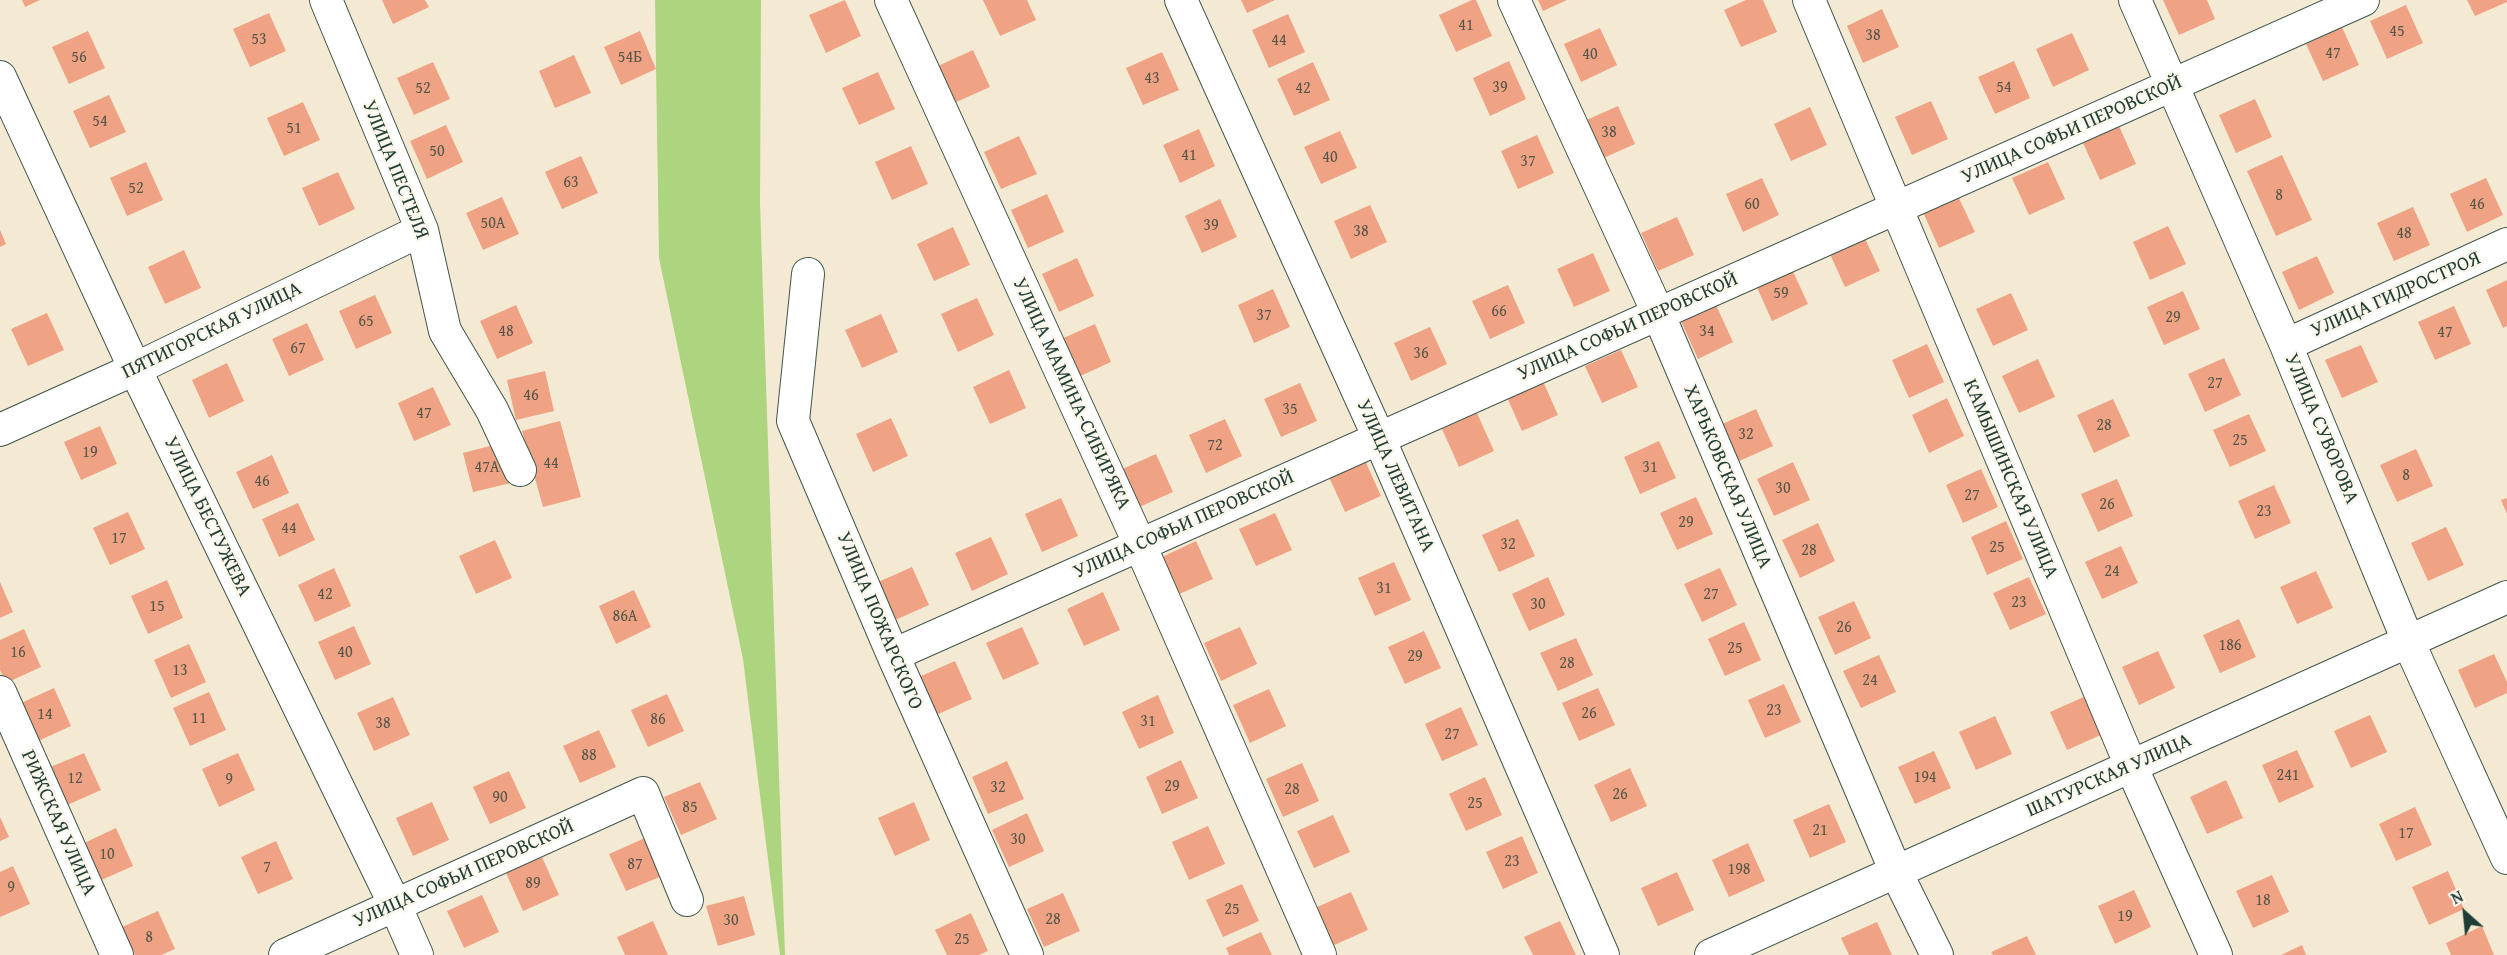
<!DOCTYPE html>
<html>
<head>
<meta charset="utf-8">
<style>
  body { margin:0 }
  #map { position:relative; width:2507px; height:955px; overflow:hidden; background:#f4ead3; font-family:"Gentium Book Plus",serif }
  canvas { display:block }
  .north { position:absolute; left:2435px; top:883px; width:60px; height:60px; -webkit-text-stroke:4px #fbf7ec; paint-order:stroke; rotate:333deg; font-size:16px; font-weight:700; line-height:24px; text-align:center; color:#1f3d34 }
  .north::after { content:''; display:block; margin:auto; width:21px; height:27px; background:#1f3d34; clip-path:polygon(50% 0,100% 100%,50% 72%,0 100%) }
</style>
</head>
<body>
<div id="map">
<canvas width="2507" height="955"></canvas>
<div class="north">N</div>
</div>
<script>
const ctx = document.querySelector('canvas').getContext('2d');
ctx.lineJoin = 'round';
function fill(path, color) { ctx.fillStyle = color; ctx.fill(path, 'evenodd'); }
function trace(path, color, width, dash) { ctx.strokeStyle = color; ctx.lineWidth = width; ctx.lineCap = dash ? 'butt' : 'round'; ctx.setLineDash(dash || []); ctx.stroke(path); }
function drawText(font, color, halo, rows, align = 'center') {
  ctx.font = font + ' "Gentium Book Plus",serif'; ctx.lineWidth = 5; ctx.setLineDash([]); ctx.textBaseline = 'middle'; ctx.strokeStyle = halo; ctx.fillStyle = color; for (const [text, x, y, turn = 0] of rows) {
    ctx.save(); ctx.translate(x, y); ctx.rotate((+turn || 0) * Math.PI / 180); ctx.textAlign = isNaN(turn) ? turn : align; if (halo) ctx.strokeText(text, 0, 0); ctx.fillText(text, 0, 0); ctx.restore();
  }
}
const green = new Path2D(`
  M655,0H761L760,203L785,955H780L743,659L659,258Z`);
const building = new Path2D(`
  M22,0H40L25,7Z
  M382,0H425L429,7L393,24Z
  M845,0L861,36L826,53L809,15Z
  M983,0H1027L1036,20L1000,36Z
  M1241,0H1275L1247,13Z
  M1472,0H1476L1492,36L1456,52L1439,15Z
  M1538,0H1567L1543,11Z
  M1746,0H1763L1777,32L1741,47L1724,10Z
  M2163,0H2207L2215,19L2179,35Z
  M2467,0H2507V2L2475,16Z
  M2406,5L2423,43L2387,59L2370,21Z
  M1882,9L1899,47L1863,63L1847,26Z
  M269,13L286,51L250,67L233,29Z
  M1288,14L1305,52L1269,68L1252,30Z
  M2342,27L2359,65L2323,81L2306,44Z
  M1600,28L1617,65L1581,82L1564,44Z
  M88,31L105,68L69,84L52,47Z
  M640,31L656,69L621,85L604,47Z
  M2072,33L2089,70L2053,87L2036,49Z
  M973,50L990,87L954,103L938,66Z
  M1162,52L1179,90L1143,105L1126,68Z
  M574,55L591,93L555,108L539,71Z
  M1509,61L1526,99L1490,116L1473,78Z
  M2014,61L2030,98L1995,114L1978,77Z
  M433,62L450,99L414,115L397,78Z
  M1313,62L1330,100L1294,116L1277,79Z
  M878,72L895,109L859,125L842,88Z
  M109,95L126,132L90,148L73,111Z
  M2255,99L2272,137L2236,153L2219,115Z
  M1931,101L1948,139L1912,155L1895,117Z
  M303,102L320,140L284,156L267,118Z
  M1618,106L1635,144L1599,160L1582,122Z
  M1810,107L1827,145L1791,161L1774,124Z
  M446,125L463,162L427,179L410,141Z
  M2119,126L2136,164L2100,180L2083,143Z
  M1199,129L1215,166L1180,183L1163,145Z
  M1340,131L1357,168L1321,184L1304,147Z
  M1537,135L1554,173L1518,189L1501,151Z
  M1019,136L1037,174L1001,189L984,152Z
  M911,146L928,184L892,200L875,162Z
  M2282,155L2312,220L2276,236L2247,171Z
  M581,156L598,193L562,209L545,172Z
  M146,162L163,200L127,216L110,178Z
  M2048,162L2065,199L2029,215L2012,178Z
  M338,172L355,209L319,226L302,188Z
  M1762,178L1779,215L1743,232L1726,194Z
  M2486,178L2503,215L2467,232L2450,194Z
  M1047,194L1064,232L1028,248L1011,210Z
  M1957,194L1975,232L1939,248L1922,210Z
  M502,197L519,234L483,250L466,213Z
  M1220,199L1237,237L1202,253L1185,216Z
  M1370,205L1387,242L1351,259L1334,221Z
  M2413,207L2430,245L2394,261L2377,223Z
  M1677,217L1694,255L1658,271L1641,233Z
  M2168,226L2186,264L2150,280L2133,242Z
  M953,227L970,265L934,281L917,244Z
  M0,230L6,244L0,247Z
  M1863,234L1880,271L1845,287L1828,250Z
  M184,250L201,288L165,304L148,267Z
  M1593,253L1610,291L1574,307L1557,269Z
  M2317,256L2334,293L2299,310L2282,272Z
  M1077,258L1094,296L1059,312L1042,274Z
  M1791,267L1808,304L1772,321L1755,283Z
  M2507,280V326L2503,328L2486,290Z
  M1508,285L1525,323L1490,339L1472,301Z
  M1273,289L1290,327L1254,343L1238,305Z
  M2183,291L2200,329L2164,345L2147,307Z
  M2011,293L2028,330L1993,346L1976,309Z
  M375,295L392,333L356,349L339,311Z
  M977,298L994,335L958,352L941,314Z
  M516,305L533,343L497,359L480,321Z
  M1716,305L1733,342L1698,359L1681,321Z
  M2454,306L2471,344L2435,360L2418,322Z
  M47,313L64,350L28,366L11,329Z
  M881,314L898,352L862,368L845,330Z
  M307,323L324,360L289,376L272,339Z
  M1095,324L1111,362L1076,378L1059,340Z
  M1430,327L1447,364L1411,381L1394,343Z
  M1927,344L1944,382L1909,398L1892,360Z
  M2361,345L2378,382L2342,398L2325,360Z
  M1621,350L1638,387L1602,403L1585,366Z
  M2224,358L2241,395L2205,412L2188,374Z
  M2038,359L2055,397L2019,413L2002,376Z
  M227,363L244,401L209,418L192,380Z
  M1009,370L1026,408L990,424L973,387Z
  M545,371L554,411L516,420L507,380Z
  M1541,377L1558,415L1522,431L1505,393Z
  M1300,383L1317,421L1281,437L1264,399Z
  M433,387L451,425L414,441L398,403Z
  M1947,398L1964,436L1929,453L1912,415Z
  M2113,399L2130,436L2094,453L2077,415Z
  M1756,409L1773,446L1737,462L1720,425Z
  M1477,413L1494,451L1459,467L1442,429Z
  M2249,414L2266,451L2230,467L2213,430Z
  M891,418L908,456L873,472L856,434Z
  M1225,419L1242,456L1206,473L1189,435Z
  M560,421L581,497L543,507L522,431Z
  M100,426L117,464L81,480L64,442Z
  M1659,441L1676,478L1640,494L1624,457Z
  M501,443L511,483L473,492L463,453Z
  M2416,449L2433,486L2397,502L2380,465Z
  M1156,454L1173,492L1137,508L1120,470Z
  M272,455L289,493L253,509L236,472Z
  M1364,458L1381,496L1345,512L1328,475Z
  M1793,462L1810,500L1774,516L1757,479Z
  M1981,469L1998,507L1963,523L1946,485Z
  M2117,479L2133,516L2098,532L2081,494Z
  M2274,485L2291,523L2255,539L2238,501Z
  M1696,497L1713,534L1677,550L1660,513Z
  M1061,498L1078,536L1042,552L1025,514Z
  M2507,498V514L2501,500Z
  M298,503L315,540L279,557L262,519Z
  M128,512L145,549L110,565L93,528Z
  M1275,513L1292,550L1256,566L1239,529Z
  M1518,519L1535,556L1499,572L1482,535Z
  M2006,521L2023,559L1987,575L1971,537Z
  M1818,523L1835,561L1800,578L1782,540Z
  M2446,527L2464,565L2428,581L2411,543Z
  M991,537L1008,574L972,591L955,553Z
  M495,540L512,578L476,594L459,556Z
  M1196,541L1213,579L1177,595L1160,558Z
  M2121,546L2138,583L2102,599L2085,562Z
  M1394,562L1411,600L1375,616L1358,578Z
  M912,567L929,605L893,621L876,583Z
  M334,568L351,606L315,622L298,585Z
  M1720,568L1737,605L1702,622L1684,584Z
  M2316,571L2333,608L2297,624L2280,587Z
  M1548,577L1565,615L1529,631L1512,594Z
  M2029,577L2046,614L2010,630L1993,593Z
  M167,580L183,618L148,634L131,596Z
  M0,582L13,612L0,618Z
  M634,590L651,627L616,644L599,606Z
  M1103,592L1120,630L1084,646L1067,609Z
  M1854,601L1871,638L1835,655L1818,617Z
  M2239,619L2256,657L2220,673L2203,635Z
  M1744,622L1761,660L1725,676L1708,639Z
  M354,626L371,664L335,680L318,642Z
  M1022,627L1039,664L1003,680L986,643Z
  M1240,627L1257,664L1221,681L1204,643Z
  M24,629L41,667L6,683L0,670V640Z
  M1424,631L1441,668L1405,684L1388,647Z
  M1576,638L1593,675L1558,691L1540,653Z
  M189,644L206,682L171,698L154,660Z
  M2158,651L2175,688L2139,705L2122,667Z
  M2494,654L2507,682V693L2475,708L2458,670Z
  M1879,655L1896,692L1861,708L1843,671Z
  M955,661L972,699L936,715L919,677Z
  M1784,684L1801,722L1765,738L1748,700Z
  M54,688L71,726L36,742L19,704Z
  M1598,688L1615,725L1579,741L1562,703Z
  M1269,689L1286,726L1250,743L1233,705Z
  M209,692L226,730L190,746L173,708Z
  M667,694L684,731L648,747L631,710Z
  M1158,695L1174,733L1139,749L1122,712Z
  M2086,696L2103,734L2067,750L2050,712Z
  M393,697L410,735L374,751L357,713Z
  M1461,707L1478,745L1442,761L1425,724Z
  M2370,715L2387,752L2351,768L2334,731Z
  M1995,716L2012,754L1976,770L1959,732Z
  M599,730L616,767L580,783L563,746Z
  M2297,750L2314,787L2279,803L2262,765Z
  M1934,751L1951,788L1915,804L1898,767Z
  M84,753L101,790L65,806L48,768Z
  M238,753L255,790L219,807L202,769Z
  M1181,760L1198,798L1162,814L1146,777Z
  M1007,761L1024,799L988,814L972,777Z
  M1302,763L1319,801L1283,817L1266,779Z
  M1630,768L1647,806L1611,822L1594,785Z
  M509,771L526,808L490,824L473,787Z
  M1485,777L1502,815L1466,831L1449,794Z
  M2226,780L2243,818L2207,834L2190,797Z
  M700,782L717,819L681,835L664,797Z
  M432,802L449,840L413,856L396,818Z
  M914,802L930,840L895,856L878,818Z
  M1829,804L1846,842L1810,858L1793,820Z
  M2415,807L2432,845L2396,861L2379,824Z
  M1027,813L1044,851L1009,867L992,830Z
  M1333,815L1350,852L1314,868L1297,831Z
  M0,817L9,837L0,841Z
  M1208,826L1225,864L1189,880L1172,842Z
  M116,828L133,866L97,882L80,845Z
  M1522,836L1538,873L1503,889L1486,852Z
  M645,838L662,876L626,891L609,854Z
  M276,841L293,879L258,894L241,857Z
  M1748,843L1765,881L1729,897L1712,860Z
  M542,857L559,895L523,911L506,873Z
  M13,866L30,904L0,917V872Z
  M2448,871L2464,909L2429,925L2412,887Z
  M1677,872L1694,910L1658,926L1641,888Z
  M2272,875L2289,912L2253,928L2236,891Z
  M1242,884L1259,921L1223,937L1206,900Z
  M2134,890L2151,927L2115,944L2098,906Z
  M1351,892L1368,930L1332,946L1315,908Z
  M1063,893L1080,931L1044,947L1027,909Z
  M482,895L499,932L464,948L447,911Z
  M744,896L755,935L718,946L706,906Z
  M158,911L175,949L161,955H135L122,927Z
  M971,913L988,951L979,955H947L935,930Z
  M653,921L668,955H625L617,937Z
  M1560,921L1576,955H1533L1524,937Z
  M1877,922L1892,955H1849L1841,938Z
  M2482,926L2494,955H2451L2446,943Z
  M1261,932L1272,955H1229L1226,948Z
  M2027,936L2036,955H1993L1991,952Z
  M2302,945L2306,955H2281Z`);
const street = new Path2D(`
  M326,0L422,230L445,331L492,410L520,470
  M891,0L1140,545L1320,955
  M1181,0L1379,438L1603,955
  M1514,0L1658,313L1896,872L1937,955
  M1809,0L2131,766L2216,955
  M2135,0L2286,345L2408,641L2507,858
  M0,77L135,369L395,905L417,955
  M808,274L793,421L893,655L1027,955
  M2286,345L2507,244
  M0,430L135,369L422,230
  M893,655L2363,0
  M0,692L117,955
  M285,955L643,793L687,900
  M1711,955L2507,597`);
const numberNames = [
  ["41",1466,26],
  ["45",2397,32],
  ["38",1873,36],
  ["53",259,40],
  ["44",1279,41],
  ["47",2333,54],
  ["40",1590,55],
  ["56",79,58],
  ["54Б",630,58],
  ["43",1152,79],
  ["39",1500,88],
  ["54",2004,88],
  ["52",423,89],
  ["42",1303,89],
  ["54",100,122],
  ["51",294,129],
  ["38",1609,133],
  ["50",437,152],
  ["41",1189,156],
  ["40",1330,158],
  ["37",1528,162],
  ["63",571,183],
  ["52",136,189],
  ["8",2279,196],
  ["60",1752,205],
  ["46",2477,205],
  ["50А",493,224],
  ["39",1211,226],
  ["38",1361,232],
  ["48",2404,234],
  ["59",1781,294],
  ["66",1499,312],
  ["37",1264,316],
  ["29",2173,318],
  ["65",366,322],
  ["48",506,332],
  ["34",1707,332],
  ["47",2445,333],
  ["67",298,349],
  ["36",1421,354],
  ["27",2215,384],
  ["46",531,396],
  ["35",1290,410],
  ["47",424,414],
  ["28",2104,426],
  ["32",1746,435],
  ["25",2240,441],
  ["72",1215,446],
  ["19",90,453],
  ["44",551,464],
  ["47А",487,468],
  ["31",1650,468],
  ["8",2406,476],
  ["46",262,482],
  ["30",1783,489],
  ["27",1972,496],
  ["26",2107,505],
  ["23",2264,512],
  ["29",1686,523],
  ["44",289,529],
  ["17",119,539],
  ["32",1508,545],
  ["25",1997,548],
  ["28",1809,551],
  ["24",2112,572],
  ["31",1384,589],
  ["42",325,595],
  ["27",1711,595],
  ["23",2019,603],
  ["30",1538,605],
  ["15",157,607],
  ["86А",625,617],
  ["26",1844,628],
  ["186",2230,646],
  ["25",1735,649],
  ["16",18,653],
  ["40",345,653],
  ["29",1415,657],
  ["28",1567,664],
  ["13",180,671],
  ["24",1870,681],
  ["23",1774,711],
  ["26",1589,714],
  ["14",45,715],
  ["11",199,719],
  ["86",658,720],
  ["31",1148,722],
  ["38",383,724],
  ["27",1452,735],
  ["88",589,756],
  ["241",2288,776],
  ["194",1925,778],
  ["12",75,779],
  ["9",229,780],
  ["29",1172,787],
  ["32",998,788],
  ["28",1292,790],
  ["26",1620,795],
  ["90",500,798],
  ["25",1475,804],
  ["85",690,808],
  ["21",1820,831],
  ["17",2406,834],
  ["30",1018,840],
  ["10",107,855],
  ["23",1512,862],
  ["87",635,865],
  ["7",267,868],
  ["198",1739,870],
  ["89",533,884],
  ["9",11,888],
  ["18",2263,901],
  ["25",1232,910],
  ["19",2125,917],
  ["28",1053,920],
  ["30",731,921],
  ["8",149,938],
  ["25",962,940]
];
const streetNames = [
  ["УЛИЦА СОФЬИ ПЕРОВСКОЙ",2072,130,-24],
  ["УЛИЦА ПЕСТЕЛЯ",395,170,68],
  ["УЛИЦА ГИДРОСТРОЯ",2396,295,-24],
  ["УЛИЦА СОФЬИ ПЕРОВСКОЙ",1628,327,-24],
  ["ПЯТИГОРСКАЯ УЛИЦА",212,331,-26],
  ["УЛИЦА МАМИНА-СИБИРЯКА",1071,394,65],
  ["УЛИЦА СУВОРОВА",2321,429,67],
  ["УЛИЦА ЛЕВИТАНА",1395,476,66],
  ["ХАРЬКОВСКАЯ УЛИЦА",1727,477,67],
  ["КАМЫШИНСКАЯ УЛИЦА",2010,479,67],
  ["УЛИЦА БЕСТУЖЕВА",207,517,64],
  ["УЛИЦА СОФЬИ ПЕРОВСКОЙ",1184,525,-24],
  ["УЛИЦА ПОЖАРСКОГО",879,621,67],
  ["ШАТУРСКАЯ УЛИЦА",2109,776,-24],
  ["РИЖСКАЯ УЛИЦА",58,823,66],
  ["УЛИЦА СОФЬИ ПЕРОВСКОЙ",464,874,-24]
];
fill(green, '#add47e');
fill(building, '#efa384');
trace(street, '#3f574c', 34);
trace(street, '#fff', 32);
drawText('16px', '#535648', null, numberNames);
drawText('20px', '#1f3d34', '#fbf7ec', streetNames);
</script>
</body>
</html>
